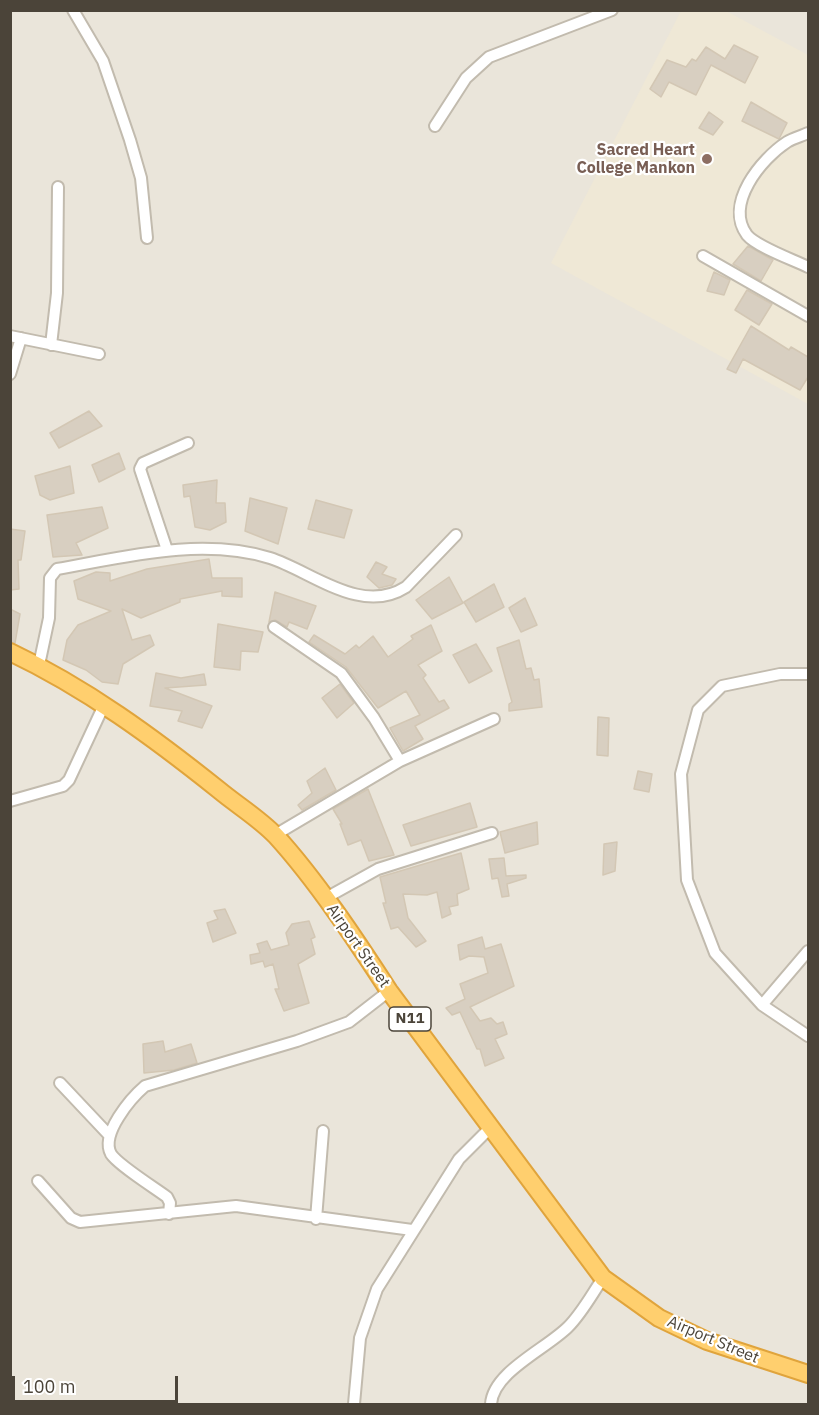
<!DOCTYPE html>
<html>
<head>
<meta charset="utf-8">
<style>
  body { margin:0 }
  #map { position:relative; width:819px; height:1415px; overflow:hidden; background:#f6f3ec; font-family:"IBM Plex Sans",sans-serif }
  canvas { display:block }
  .frame { position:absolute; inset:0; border:12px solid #4b4439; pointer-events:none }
  .scale { position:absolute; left:12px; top:1376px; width:166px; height:27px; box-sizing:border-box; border:3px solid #4b4439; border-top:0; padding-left:8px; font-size:18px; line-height:21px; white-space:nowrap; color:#4b4439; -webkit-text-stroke:4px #fff; paint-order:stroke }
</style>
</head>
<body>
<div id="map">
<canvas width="819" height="1415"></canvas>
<div class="frame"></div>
<div class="scale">100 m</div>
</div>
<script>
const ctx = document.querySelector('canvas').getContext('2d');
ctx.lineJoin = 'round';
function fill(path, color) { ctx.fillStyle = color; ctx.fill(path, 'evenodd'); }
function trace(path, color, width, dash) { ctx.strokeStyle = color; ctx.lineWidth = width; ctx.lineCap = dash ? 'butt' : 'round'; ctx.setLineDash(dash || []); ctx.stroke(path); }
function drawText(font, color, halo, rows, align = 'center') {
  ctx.font = font + ' "IBM Plex Sans",sans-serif'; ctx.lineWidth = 4.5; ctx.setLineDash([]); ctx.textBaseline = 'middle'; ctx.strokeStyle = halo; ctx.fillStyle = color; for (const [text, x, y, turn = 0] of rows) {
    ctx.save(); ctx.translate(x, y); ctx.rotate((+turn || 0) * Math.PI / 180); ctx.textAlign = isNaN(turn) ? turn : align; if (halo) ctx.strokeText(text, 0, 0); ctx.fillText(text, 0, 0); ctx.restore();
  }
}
const residential = new Path2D(`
  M10,11H808V1404H11Z`);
const education = new Path2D(`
  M681,11H726L808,55V404L551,263Z`);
const building = new Path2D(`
  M734,45L758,57L745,83L711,65L696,95L669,82L661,97L650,89L667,60L686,67L692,59L696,61L706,47L725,59Z
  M751,102L787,123L779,139L742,121Z
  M709,112L723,122L713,135L699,128Z
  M748,246L773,260L761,281L733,264Z
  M714,272L730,280L724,295L707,291Z
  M747,290L772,304L759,325L735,310Z
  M751,326L789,350L791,347L808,357V377L800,390L743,359L736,373L727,369Z
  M89,411L102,426L59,448L50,433Z
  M119,453L125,469L99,482L92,465Z
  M70,466L74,493L50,500L40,495L35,476Z
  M217,480L216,503H225L226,522L210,530L195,527L190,496L184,497L183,485Z
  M250,498L287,508L278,544L245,531Z
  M316,500L352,510L344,538L308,529Z
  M102,507L108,528L76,543L82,555L53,557L47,515Z
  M10,529L25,531L21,560H18L19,589L10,590Z
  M209,559L212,578H242V597L222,596V591L180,599V602L141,618L122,609L132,640L150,635L154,645L123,664L118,684L102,682L86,670L63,660L67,640L78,625L111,611L78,599L74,581L96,572L110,573V581L147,569Z
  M376,562L387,567L382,574L396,579L392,585L379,588L367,577Z
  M449,577L463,603L432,619L416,600Z
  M494,584L504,607L476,622L464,602Z
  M275,592L316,606L307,629L289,622L287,627L275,620L269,622Z
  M525,598L537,625L521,632L509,608Z
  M10,609L20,614L15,643L10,642Z
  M218,624L263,632L258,652L241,651L240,670L214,667Z
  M431,625L442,651L418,665L426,675L423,678L439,702L444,700L449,708L415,726L423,739L403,751L390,728L420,715L406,691L378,708L346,667L309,642L314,635L345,654L356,645L359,648L373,636L388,657L413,639L411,636Z
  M519,640L526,669L531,668L534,680L539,679L542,707L509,711V704L512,702L497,648Z
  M476,644L492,671L469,683L453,655Z
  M156,673L181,678L204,674L206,685L165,688L212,706L202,728L178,721L182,711L150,706Z
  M340,684L354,703L337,718L322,698Z
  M598,717L609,718L608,756L597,755Z
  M325,768L336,790L302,810L298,805L312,793L307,781Z
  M638,771L652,774L649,792L634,789Z
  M368,789L394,855L369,861L361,840L348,845L340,824H342L333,809Z
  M470,803L477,827L411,846L403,825Z
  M537,822L538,844L505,853L500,832Z
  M617,842L615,871L603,875L604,844Z
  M461,853L469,889L457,894L458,905L449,907L451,914L442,918L437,892L427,895L403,894L408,918L426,941L416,947L398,927L391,929L383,903H386L380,877Z
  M504,858L506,876L526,875V878L507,884L509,896L502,897L498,878L492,879L489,859Z
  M225,909L236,933L213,942L207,923L218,919L214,911Z
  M309,921L315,937L311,939L315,954L298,964L309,1003L284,1011L275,989H279L273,964L265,967L263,961L251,964L250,955L260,953L257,944L267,941L271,950L289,945L286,933L292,924Z
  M482,937L485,949L501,944L514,986L470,1007L480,1021L491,1018L497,1024L503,1022L507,1034L495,1039L504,1058L485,1066L480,1049H477L460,1012L452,1015L446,1008L465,999L460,984L488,973L484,957L469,956L460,960L458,945Z
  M163,1041L165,1052L191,1044L197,1063L174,1070L144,1073L143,1044Z`);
const minor = new Path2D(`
  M73,10L103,61L130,140L141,178L147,238
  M435,126L466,78L489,57L612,10
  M808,133C802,136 793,138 787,142C761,159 724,204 747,235C757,247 794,260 808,267
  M703,256L808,316
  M10,336L99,354
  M51,345L57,293L58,187
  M10,374L21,338
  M167,550L140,469L143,463L188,443
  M274,627L341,673L374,718L400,761
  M39,665L49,618L50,578L57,569C125,557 201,537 270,558C311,571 361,616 406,587L456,535
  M808,674H780L722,686L698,710L681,774L687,880L715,953L762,1005L808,1036
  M10,801L63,786L69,780L104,705
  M275,835L400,761L494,719
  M324,899L378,869L492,833
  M762,1005L808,951
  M60,1083L109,1135
  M38,1181L71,1218L80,1222L236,1206L412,1230
  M169,1214L170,1203L167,1197C155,1188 118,1165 111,1154C100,1134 131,1098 145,1086L297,1041L349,1022L389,991
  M316,1219L323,1131
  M354,1404L360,1338L377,1289L459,1159L491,1127
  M491,1404C493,1372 546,1349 568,1327C582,1313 592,1294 603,1278`);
const highway = new Path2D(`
  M10,652C86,688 154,738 219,790C237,805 260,819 276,836C316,880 356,940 389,991L603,1278L659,1318L707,1341L808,1374`);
const markers = [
  [707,159,6,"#8d6e63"]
];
const shields = [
  [410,1019,42]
];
const shieldNames = [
  ["N11",410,1019]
];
const educationNames = [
  ["Sacred Heart",695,150],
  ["College Mankon",695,168]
];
const streetNames = [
  ["Airport Street",358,946,55],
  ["Airport Street",713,1340,23]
];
fill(residential, '#eae5da');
fill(education, '#efe8d6');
fill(building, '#d8cfc1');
trace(building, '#d3c7b4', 1.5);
trace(minor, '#c2bbae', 14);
trace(highway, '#e0a43c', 20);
trace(minor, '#fff', 10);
trace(highway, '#ffcf6e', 16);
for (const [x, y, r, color] of markers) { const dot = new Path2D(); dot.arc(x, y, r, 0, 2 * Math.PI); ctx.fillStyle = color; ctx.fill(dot); trace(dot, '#fff', 2); }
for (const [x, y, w] of shields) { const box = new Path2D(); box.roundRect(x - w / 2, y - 12, w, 24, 4.5); ctx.fillStyle = '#fff'; ctx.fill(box); trace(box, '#4b4439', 1.5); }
drawText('bold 15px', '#4b4439', null, shieldNames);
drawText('bold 16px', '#785e54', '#fff', educationNames, 'right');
drawText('16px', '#4b4439', '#fff', streetNames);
</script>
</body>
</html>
